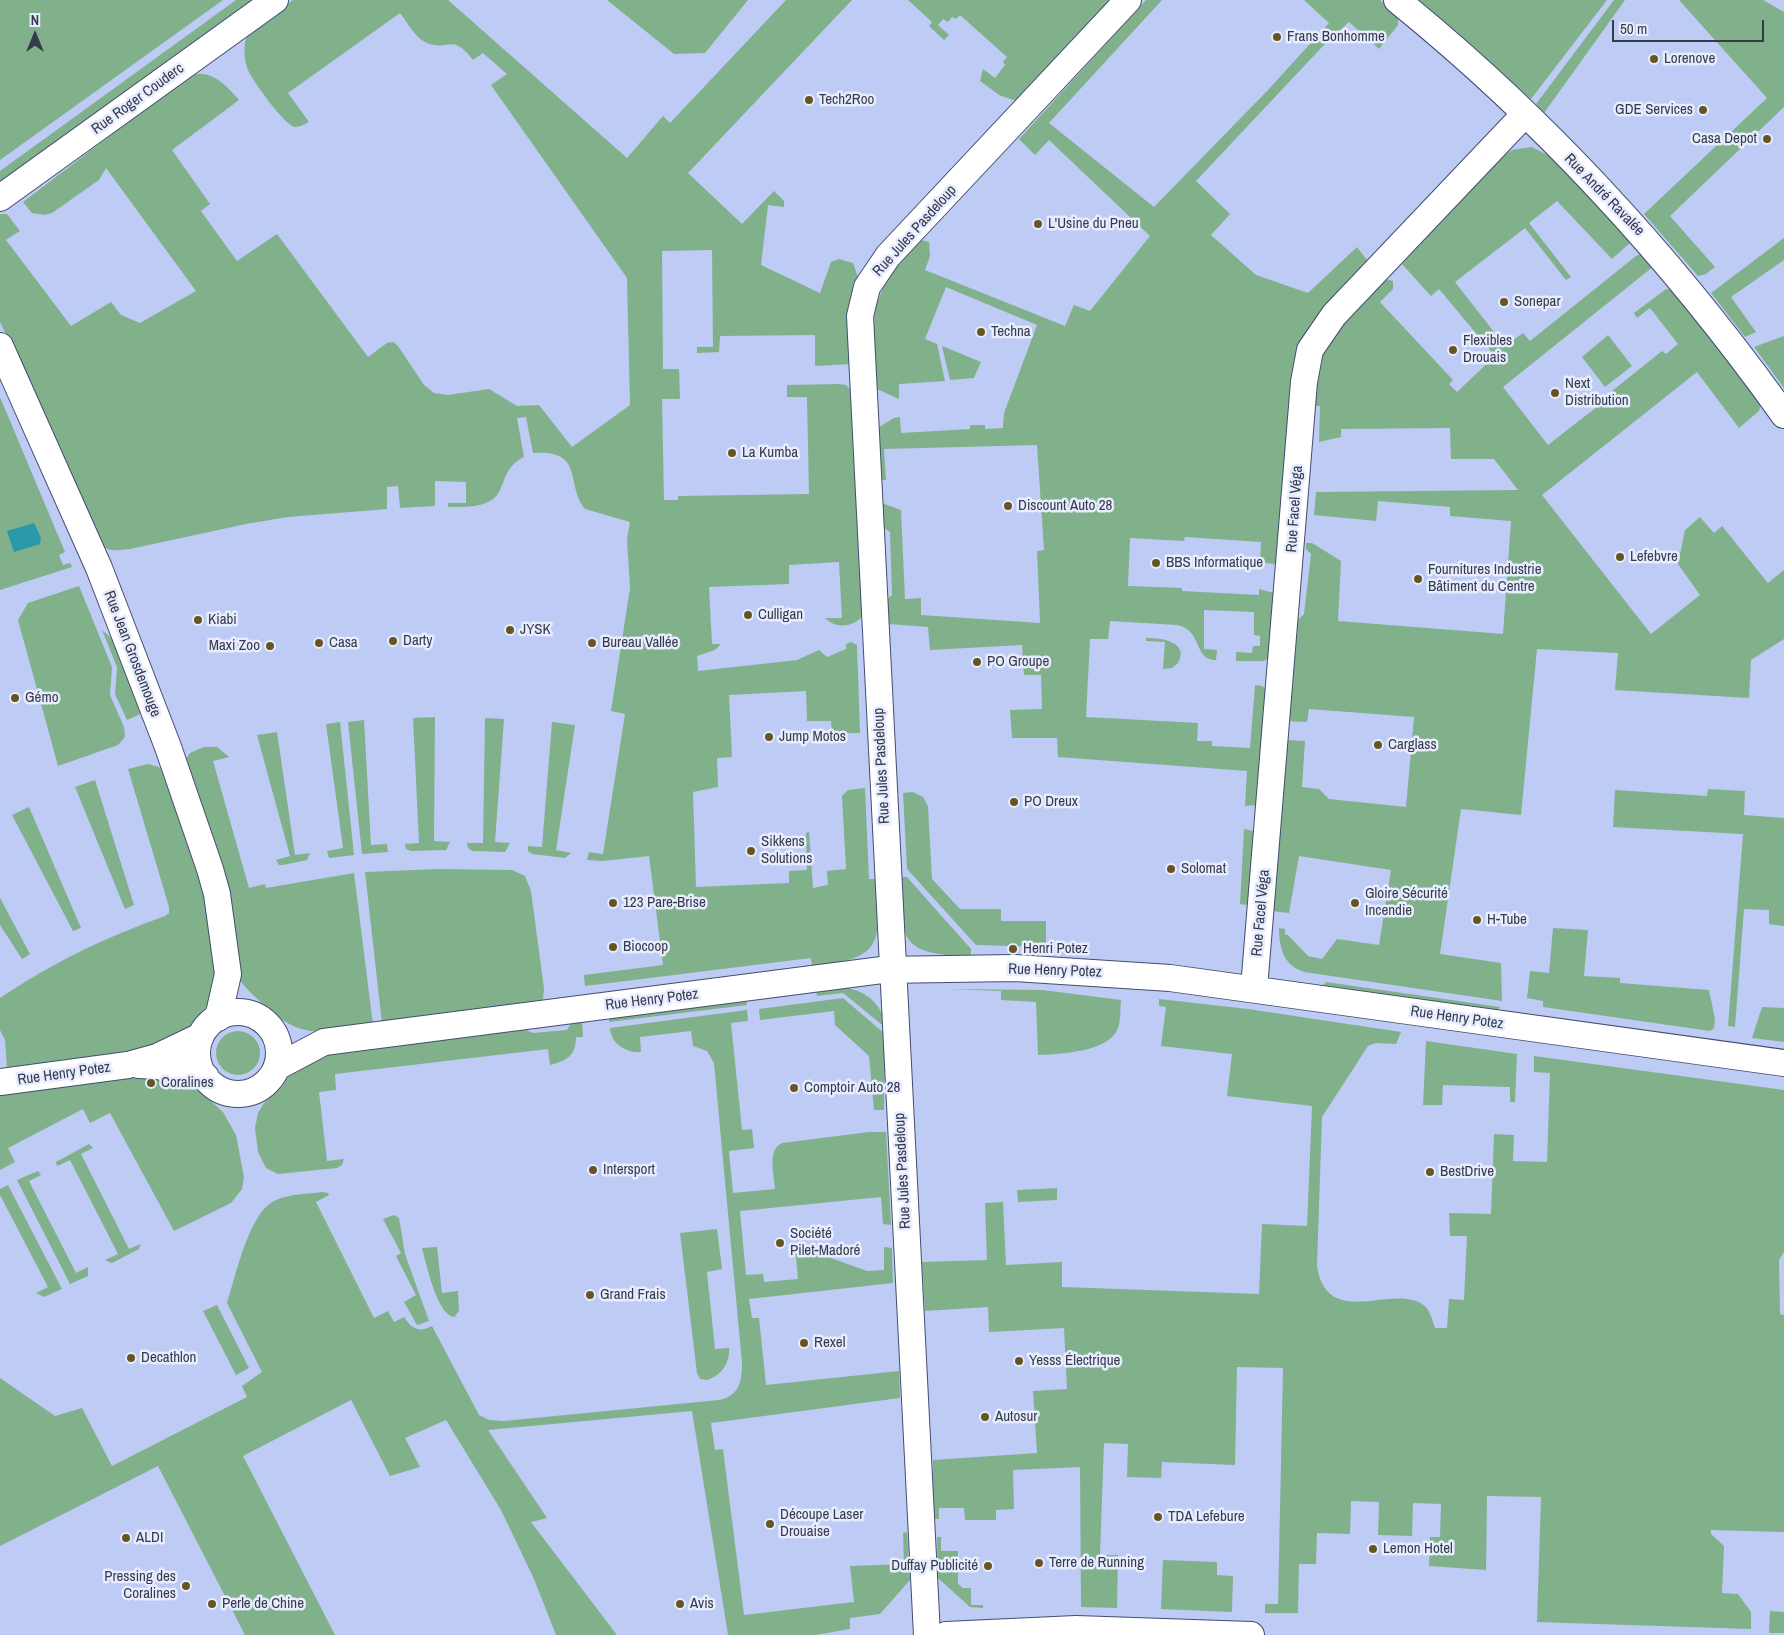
<!DOCTYPE html>
<html>
<head>
<meta charset="utf-8">
<style>
  body { margin:0 }
  #map { position:relative; width:1784px; height:1635px; overflow:hidden; background:#becbf5; font-family:"Archivo Narrow",sans-serif }
  canvas { display:block }
  .north { position:absolute; left:10px; top:10px; width:50px; height:50px; -webkit-text-stroke:4px #e7edfe; paint-order:stroke; rotate:0deg; font-size:14px; font-weight:700; line-height:20px; text-align:center; color:#363b4c }
  .north::after { content:''; display:block; margin:auto; width:18px; height:22px; background:#363b4c; clip-path:polygon(50% 0,100% 100%,50% 72%,0 100%) }
  .scale { position:absolute; left:1612px; top:20px; width:152px; height:22px; box-sizing:border-box; border:2px solid #363b4c; border-top:0; padding-left:6px; font-size:15px; line-height:18px; white-space:nowrap; color:#363b4c; -webkit-text-stroke:4px #e7edfe; paint-order:stroke }
</style>
</head>
<body>
<div id="map">
<canvas width="1784" height="1635"></canvas>
<div class="north">N</div>
<div class="scale">50 m</div>
</div>
<script>
const ctx = document.querySelector('canvas').getContext('2d');
ctx.lineJoin = 'round';
function fill(path, color) { ctx.fillStyle = color; ctx.fill(path, 'evenodd'); }
function trace(path, color, width, dash) { ctx.strokeStyle = color; ctx.lineWidth = width; ctx.lineCap = dash ? 'butt' : 'round'; ctx.setLineDash(dash || []); ctx.stroke(path); }
function drawText(font, color, halo, rows, align = 'center') {
  ctx.font = font + ' "Archivo Narrow",sans-serif'; ctx.lineWidth = 5; ctx.setLineDash([]); ctx.textBaseline = 'middle'; ctx.strokeStyle = halo; ctx.fillStyle = color; for (const [text, x, y, turn = 0] of rows) {
    ctx.save(); ctx.translate(x, y); ctx.rotate((+turn || 0) * Math.PI / 180); ctx.textAlign = isNaN(turn) ? turn : align; if (halo) ctx.strokeText(text, 0, 0); ctx.fillText(text, 0, 0); ctx.restore();
  }
}
const green = new Path2D(`
  M0,0H223L0,160Z
  M236,0H257L0,185V171Z
  M293,0H448L627,158L663,116L670,123L786,0H852L688,173L742,224L774,191L784,201V207L768,205L761,265L820,293L831,262L839,259L853,263L858,277L852,364L815,366V335L720,336L719,352L697,353V347H713L712,250L662,251L663,369H679L680,399H662L664,500H678V496L809,494L807,397H787V385L839,384L846,385L851,390L864,614C855,627 837,630 825,618H842L839,562L789,565V584L709,587L712,644H721L715,650L697,656L698,671L797,660L819,650L827,657L846,649V644L851,642L857,645L860,733H832L831,721H807L806,691L729,695L732,757L717,758L718,787L693,792L696,887L789,883V871L807,870L806,833L809,832L813,888L828,885L827,871L846,869L842,796L848,790L865,788L869,879H876C881,944 883,959 812,966L811,958L585,986L584,975L663,965L649,856L602,861L587,860L589,852L603,854L625,714L611,711L630,588L627,539L630,522L585,509C565,484 585,449 533,453L526,417L517,418L524,457C499,469 507,492 490,501C478,508 461,507 448,507V503H466V482L435,481V506L400,508L398,486L387,487V509L288,517L246,524L130,549C119,550 107,553 100,543L42,408L0,322V214H7L20,231L6,240L71,326L111,302L121,315L140,323L196,291L106,168L99,180L52,213L44,215L32,213L23,202L186,78C208,65 226,85 239,100L172,150L210,204L201,211L237,261L277,234L368,357L387,343L393,342L398,346L424,385L434,393L448,395L489,389L517,406L539,405L572,447L630,405L627,278L491,85L507,74L483,53L473,60C451,31 448,53 425,42C414,36 407,22 400,13L288,93L309,122C305,124 300,127 295,127C284,125 253,81 248,70C244,60 243,46 247,36C253,24 281,9 293,0Z
  M607,0H748L705,53L674,54Z
  M908,0H1115L1019,102L999,95L980,81L983,69L995,78L1005,65L1003,62L1007,57L960,15L956,19L952,17L948,22L943,19L938,25L949,35L944,40L929,26L932,22Z
  M1146,0H1162L1049,123L1154,207L1268,90L1329,23L1304,0H1380L1398,14V25L1379,49L1349,22L1322,47L1196,181L1230,214L1211,235L1256,275L1308,293L1357,247L1370,264L1325,311L1281,565L1260,562L1261,542L1185,537L1184,541L1130,538L1128,586L1182,588V591L1259,595V589L1278,594L1269,658L1264,661H1236V652L1252,653L1253,646H1260V636L1254,635V612L1204,610V649L1217,650L1216,660C1193,660 1203,630 1177,625L1110,621L1108,639H1090L1086,717L1198,723L1197,741H1212V746L1250,748L1255,685L1262,686L1268,691L1257,805L1245,806L1247,771L1058,757L1057,738H1012L1010,710L1042,709L1041,675H1024L1022,645L930,650L928,627L889,624L883,602L892,595L890,532L880,525L879,502L901,510L905,599L921,598V615L1040,623L1037,551L1044,550L1037,445L884,449L886,480H881L879,427L894,418L900,417L901,433L970,429V425H985V429L1003,428L1004,413L1037,325L946,287L925,339L937,344L945,381L899,384V399L877,389C873,314 864,298 921,240L929,242L930,256L925,270L1065,326L1074,305L1090,311L1150,236L1049,140L1035,155L1019,139Z
  M1419,0H1607L1531,99Z
  M1614,0H1625L1544,113L1536,104Z
  M1679,0H1763L1784,12V107L1670,216L1715,267L1706,274L1698,276L1644,214L1767,98Z
  M1532,147L1553,158L1631,242L1612,259L1557,201L1529,223L1571,277L1566,280L1525,228L1455,282L1505,346L1523,333L1530,341L1636,256L1643,253L1654,266L1503,387L1548,445L1607,399L1609,401L1616,396L1612,391L1662,351L1666,354L1678,344L1650,308L1637,318L1634,313L1666,289L1674,290L1762,401L1759,411L1739,428L1697,372L1542,495L1651,634L1700,595L1678,564L1685,530L1700,517L1714,533L1722,526L1768,583L1784,570V639L1751,660L1749,698L1615,690L1618,653L1537,649L1521,815L1461,809L1440,954L1501,963L1502,1001L1304,972C1284,965 1279,949 1279,928L1285,929V934L1288,935L1308,956L1322,959L1337,939L1379,945L1391,870L1299,856L1289,913L1271,911L1285,740L1305,741L1302,787L1319,789L1329,799L1406,807L1414,717L1309,709L1307,722L1287,721L1296,622L1304,614L1311,554L1306,549V543H1312L1341,561L1338,621L1503,634L1511,521L1450,516V507L1378,501L1376,521L1314,515L1316,492L1518,490L1494,459H1451L1450,428L1341,429V437L1319,442L1320,406H1312L1321,350L1369,294L1373,293L1386,279L1393,281V289L1380,302L1453,380L1449,384L1457,392L1495,356L1439,289L1431,296L1402,264L1497,161L1512,150Z
  M1784,238V260L1731,297L1756,332L1745,337L1711,293Z
  M1608,335L1632,366L1605,387L1582,357Z
  M1784,336V388L1754,347Z
  M942,346L981,362L974,378L950,380Z
  M0,397L65,552L59,555L63,565L70,563L72,567L0,590Z
  M79,586L112,667L110,695L124,727L125,737L118,745L58,766L18,620L28,603Z
  M102,630L120,646L143,713L127,720L115,694L117,667Z
  M1146,638C1160,638 1190,641 1178,663L1172,668L1163,669L1165,642L1146,641Z
  M435,717L434,841L450,842L446,850L411,851L406,849L405,844L419,843L413,718Z
  M485,718L504,719L495,842L510,843L505,852L472,851L468,848L467,843H483Z
  M364,720L371,845L387,844L388,852L362,854L348,722Z
  M340,722L354,855L329,858L327,851L343,848L326,724Z
  M552,722L575,725L556,850L571,853L565,858L532,854L528,851V846L542,847Z
  M277,732L295,855L310,853L307,860L283,865H279L276,860L290,856L257,735Z
  M204,747H217L229,757L213,761L249,888L265,884L266,888L354,873L373,1025C326,1031 306,1042 267,1008C258,999 247,991 240,980L186,759L190,753Z
  M148,764L159,767L164,773L203,885L217,973L211,1001L191,1026L168,1047L7,1070L5,1040L0,1030V998C54,962 104,938 165,916L169,913V907L128,769Z
  M95,780L134,905L125,909L75,787Z
  M1708,789L1745,791L1744,815L1784,818V926L1769,924V910L1744,909L1735,1027L1728,1026L1743,834L1613,827L1615,790L1707,796Z
  M913,792L923,797L928,806L932,879L960,909H1001V921H1046V947L976,945L907,869L903,793Z
  M29,807L81,928L73,931L12,815Z
  M1244,829L1253,831L1259,837L1248,905L1240,904Z
  M439,869L512,870L525,876L531,891L544,989L543,999L540,1002L382,1024L365,872Z
  M898,877H907L971,949V956C899,955 903,941 898,877Z
  M0,898L30,954L22,959L0,925Z
  M1553,928L1588,930L1584,976L1620,978V983L1709,990L1715,1019L1714,1028L1710,1031L1543,1007V1001L1527,998L1530,971L1549,973Z
  M1326,982L1500,1007L1496,1013L1322,986Z
  M846,988C868,991 883,1006 886,1028L843,993L817,996L816,990Z
  M948,989L1042,990L1121,1000C1120,1009 1121,1020 1118,1028C1110,1052 1060,1054 1038,1055L1036,1002L1001,1000V991Z
  M746,998L747,1005L609,1022V1015Z
  M843,998L885,1034L884,1110H874L869,1056L835,1025L834,1011L760,1020L759,1009Z
  M1159,999L1248,1009L1401,1032L1396,1044L1376,1043L1368,1046L1322,1117L1317,1266C1327,1330 1391,1284 1422,1304C1430,1309 1432,1319 1435,1328H1447L1449,1299L1464,1300L1467,1236H1450L1449,1213L1491,1214L1494,1134L1514,1135L1513,1161L1547,1162L1550,1073L1534,1072V1056L1784,1090V1252L1779,1260L1780,1314L1784,1315V1532L1711,1530V1534L1724,1546L1722,1593L1738,1594L1751,1612V1629L1537,1622L1541,1497L1487,1496L1486,1570L1429,1566L1430,1537H1440L1441,1504L1413,1503L1412,1536L1378,1535L1379,1502L1351,1501L1350,1534L1317,1533L1316,1564H1299L1298,1613H1265V1604H1278L1283,1368L1237,1367L1235,1465L1162,1462L1161,1478L1127,1477L1128,1444L1104,1443L1100,1555H1118L1117,1608L1081,1607L1080,1467L1013,1470L1014,1509L996,1510V1520H965L964,1508H939V1519H933V1460L1037,1453L1033,1391L1067,1389L1064,1328L989,1332L988,1307L925,1311L922,1262L987,1260L985,1203L1003,1202L1006,1265L1062,1262V1287L1259,1294L1262,1224L1307,1226L1312,1106L1227,1096L1232,1054L1161,1046L1166,1007L1159,1006Z
  M1762,1007L1784,1008V1042L1752,1038Z
  M747,1010L748,1021L731,1023L742,1130L752,1129L754,1148L729,1151L733,1193L775,1189C774,1174 767,1150 782,1143L869,1132H886L891,1225L883,1224L881,1197L740,1211L746,1275L763,1274L764,1282L798,1279L795,1245L867,1271L884,1270V1247L892,1248L893,1283L749,1299L752,1318H759L766,1385L899,1371L900,1398L711,1423L715,1450L723,1449L744,1615L854,1602L850,1566L904,1564L903,1533L907,1532L910,1580L880,1614L850,1618V1629L816,1635H728L692,1411L488,1430L547,1518L531,1522L617,1635H556L534,1579L501,1510L446,1420L405,1438L420,1467L390,1476L351,1400L243,1456L335,1635H245L158,1466L0,1546V1378L55,1416L82,1408L112,1466L247,1397L242,1386L262,1372L227,1303C236,1276 249,1211 276,1200C290,1194 307,1194 322,1192L328,1193L329,1195L316,1202L374,1318L388,1311L394,1322L404,1317C412,1329 419,1333 432,1326L479,1415L489,1420L504,1421L719,1400C739,1396 742,1382 742,1363L714,1063L707,1051L693,1046L691,1031L640,1037L641,1052C626,1053 611,1044 610,1028Z
  M582,1019L583,1037H576C576,1056 566,1061 550,1065L548,1049L335,1074L336,1090L319,1092L327,1161L344,1159L342,1165L337,1168L278,1174L266,1168L258,1152L255,1128L258,1113L264,1103L281,1088L289,1075L312,1057L519,1027L533,1033L567,1030L573,1020Z
  M216 1053a22 22 0 1 1 44 0a22 22 0 1 1-44 0Z
  M1426,1041L1517,1054L1515,1102H1510V1087L1443,1085L1442,1105H1423Z
  M150,1073L192,1084L223,1112L236,1135L244,1177L242,1189L231,1203L174,1231L110,1113L90,1123L83,1109L8,1148L15,1162L0,1170V1092Z
  M89,1144L93,1148L81,1154L129,1249L141,1244L139,1249L112,1263L105,1260L118,1254L70,1160L57,1166L56,1162Z
  M38,1171L41,1175L29,1181L76,1273L88,1267V1276L70,1284L17,1180Z
  M8,1185L62,1289L44,1297L36,1293L48,1287L0,1195V1189Z
  M1057,1188V1200L1018,1202L1017,1190Z
  M394,1215L399,1218L405,1254L429,1321L417,1325L404,1302L416,1295L396,1256L401,1253L383,1219Z
  M717,1229L722,1269L707,1272L715,1349L729,1348C730,1363 721,1376 707,1380L700,1379L697,1373L680,1233Z
  M437,1247L442,1293L458,1291L459,1311L454,1317C437,1315 426,1263 422,1248Z
  M217,1305L249,1368L236,1375L203,1311Z
  M937,1537H941V1551H958V1584L963,1588H971V1605H983V1608L970,1607L938,1578Z
  M1163,1560L1217,1562V1575L1233,1576L1232,1612L1161,1609Z
  M1770,1611L1784,1612V1633H1769Z`);
const water = new Path2D(`
  M34,523L41,538L40,544L14,552L7,531Z`);
const minor = new Path2D(`
  M1397,0C1544,119 1674,261 1784,415
  M0,198L275,0
  M0,346L99,568L168,747L210,869L217,894L228,974L218,1018
  M1254,988L1304,382L1310,350L1334,315L1525,114
  M197 1053a41 41 0 1 1 82 0a41 41 0 1 1-82 0Z
  M139,1065L158,1066L206,1077
  M277,1067L324,1042L882,970L1015,968L1170,978L1784,1063
  M0,1082L128,1065L157,1057L201,1036
  M927,1635L860,316L867,287L888,256L1128,0
  M946,1635L1076,1629L1251,1635`);
const markers = [
  [1277,37,5,"#665523"],
  [1654,59,5,"#665523"],
  [809,100,5,"#665523"],
  [1703,110,5,"#665523"],
  [1767,139,5,"#665523"],
  [1038,224,5,"#665523"],
  [1504,302,5,"#665523"],
  [981,332,5,"#665523"],
  [1453,350,5,"#665523"],
  [1555,393,5,"#665523"],
  [732,453,5,"#665523"],
  [1008,506,5,"#665523"],
  [1620,557,5,"#665523"],
  [1156,563,5,"#665523"],
  [1418,579,5,"#665523"],
  [748,615,5,"#665523"],
  [198,620,5,"#665523"],
  [510,630,5,"#665523"],
  [393,641,5,"#665523"],
  [319,643,5,"#665523"],
  [592,643,5,"#665523"],
  [270,646,5,"#665523"],
  [977,662,5,"#665523"],
  [15,698,5,"#665523"],
  [769,737,5,"#665523"],
  [1378,745,5,"#665523"],
  [1014,802,5,"#665523"],
  [751,851,5,"#665523"],
  [1171,869,5,"#665523"],
  [613,903,5,"#665523"],
  [1355,903,5,"#665523"],
  [1477,920,5,"#665523"],
  [613,947,5,"#665523"],
  [1013,949,5,"#665523"],
  [151,1083,5,"#665523"],
  [794,1088,5,"#665523"],
  [593,1170,5,"#665523"],
  [1430,1172,5,"#665523"],
  [780,1243,5,"#665523"],
  [590,1295,5,"#665523"],
  [804,1343,5,"#665523"],
  [131,1358,5,"#665523"],
  [1019,1361,5,"#665523"],
  [985,1417,5,"#665523"],
  [1158,1517,5,"#665523"],
  [770,1524,5,"#665523"],
  [126,1538,5,"#665523"],
  [1373,1549,5,"#665523"],
  [1039,1563,5,"#665523"],
  [988,1566,5,"#665523"],
  [186,1586,5,"#665523"],
  [212,1604,5,"#665523"],
  [680,1604,5,"#665523"]
];
const poiNames = [
  ["Frans Bonhomme",1287,37],
  ["Lorenove",1664,59],
  ["Tech2Roo",819,100],
  ["GDE Services",1693,110,"right"],
  ["Casa Depot",1757,139,"right"],
  ["L'Usine du Pneu",1048,224],
  ["Sonepar",1514,302],
  ["Techna",991,332],
  ["Flexibles",1463,341],
  ["Drouais",1463,358],
  ["Next",1565,384],
  ["Distribution",1565,401],
  ["La Kumba",742,453],
  ["Discount Auto 28",1018,506],
  ["Lefebvre",1630,557],
  ["BBS Informatique",1166,563],
  ["Fournitures Industrie",1428,570],
  ["Bâtiment du Centre",1428,587],
  ["Culligan",758,615],
  ["Kiabi",208,620],
  ["JYSK",520,630],
  ["Darty",403,641],
  ["Casa",329,643],
  ["Bureau Vallée",602,643],
  ["Maxi Zoo",260,646,"right"],
  ["PO Groupe",987,662],
  ["Gémo",25,698],
  ["Jump Motos",779,737],
  ["Carglass",1388,745],
  ["PO Dreux",1024,802],
  ["Sikkens",761,842],
  ["Solutions",761,859],
  ["Solomat",1181,869],
  ["Gloire Sécurité",1365,894],
  ["Incendie",1365,911],
  ["123 Pare-Brise",623,903],
  ["H-Tube",1487,920],
  ["Biocoop",623,947],
  ["Henri Potez",1023,949],
  ["Coralines",161,1083],
  ["Comptoir Auto 28",804,1088],
  ["Intersport",603,1170],
  ["BestDrive",1440,1172],
  ["Société",790,1234],
  ["Pilet-Madoré",790,1251],
  ["Grand Frais",600,1295],
  ["Rexel",814,1343],
  ["Decathlon",141,1358],
  ["Yesss Électrique",1029,1361],
  ["Autosur",995,1417],
  ["Découpe Laser",780,1515],
  ["Drouaise",780,1532],
  ["TDA Lefebure",1168,1517],
  ["ALDI",136,1538],
  ["Lemon Hotel",1383,1549],
  ["Terre de Running",1049,1563],
  ["Duffay Publicité",978,1566,"right"],
  ["Pressing des",176,1577,"right"],
  ["Coralines",176,1594,"right"],
  ["Perle de Chine",222,1604],
  ["Avis",690,1604]
];
const streetNames = [
  ["Rue Roger Couderc",138,99,-36],
  ["Rue André Ravalée",1604,195,46],
  ["Rue Jules Pasdeloup",915,231,-48],
  ["Rue Facel Véga",1295,509,-86],
  ["Rue Jean Grosdemouge",132,654,69],
  ["Rue Jules Pasdeloup",882,766,-93],
  ["Rue Facel Véga",1261,913,-85],
  ["Rue Henry Potez",1055,971,2],
  ["Rue Henry Potez",652,1000,-7],
  ["Rue Henry Potez",1457,1018,8],
  ["Rue Henry Potez",64,1074,-8],
  ["Rue Jules Pasdeloup",903,1171,-93]
];
fill(green, '#80b18b');
fill(water, '#2898aa');
trace(minor, '#434d70', 28);
trace(minor, '#fff', 26);
for (const [x, y, r, color] of markers) { const dot = new Path2D(); dot.arc(x, y, r, 0, 2 * Math.PI); ctx.fillStyle = color; ctx.fill(dot); trace(dot, '#e7edfe', 2); }
drawText('15px', '#363b4c', '#e7edfe', poiNames, 'left');
drawText('15px', '#363b4c', '#e7edfe', streetNames);
</script>
</body>
</html>
